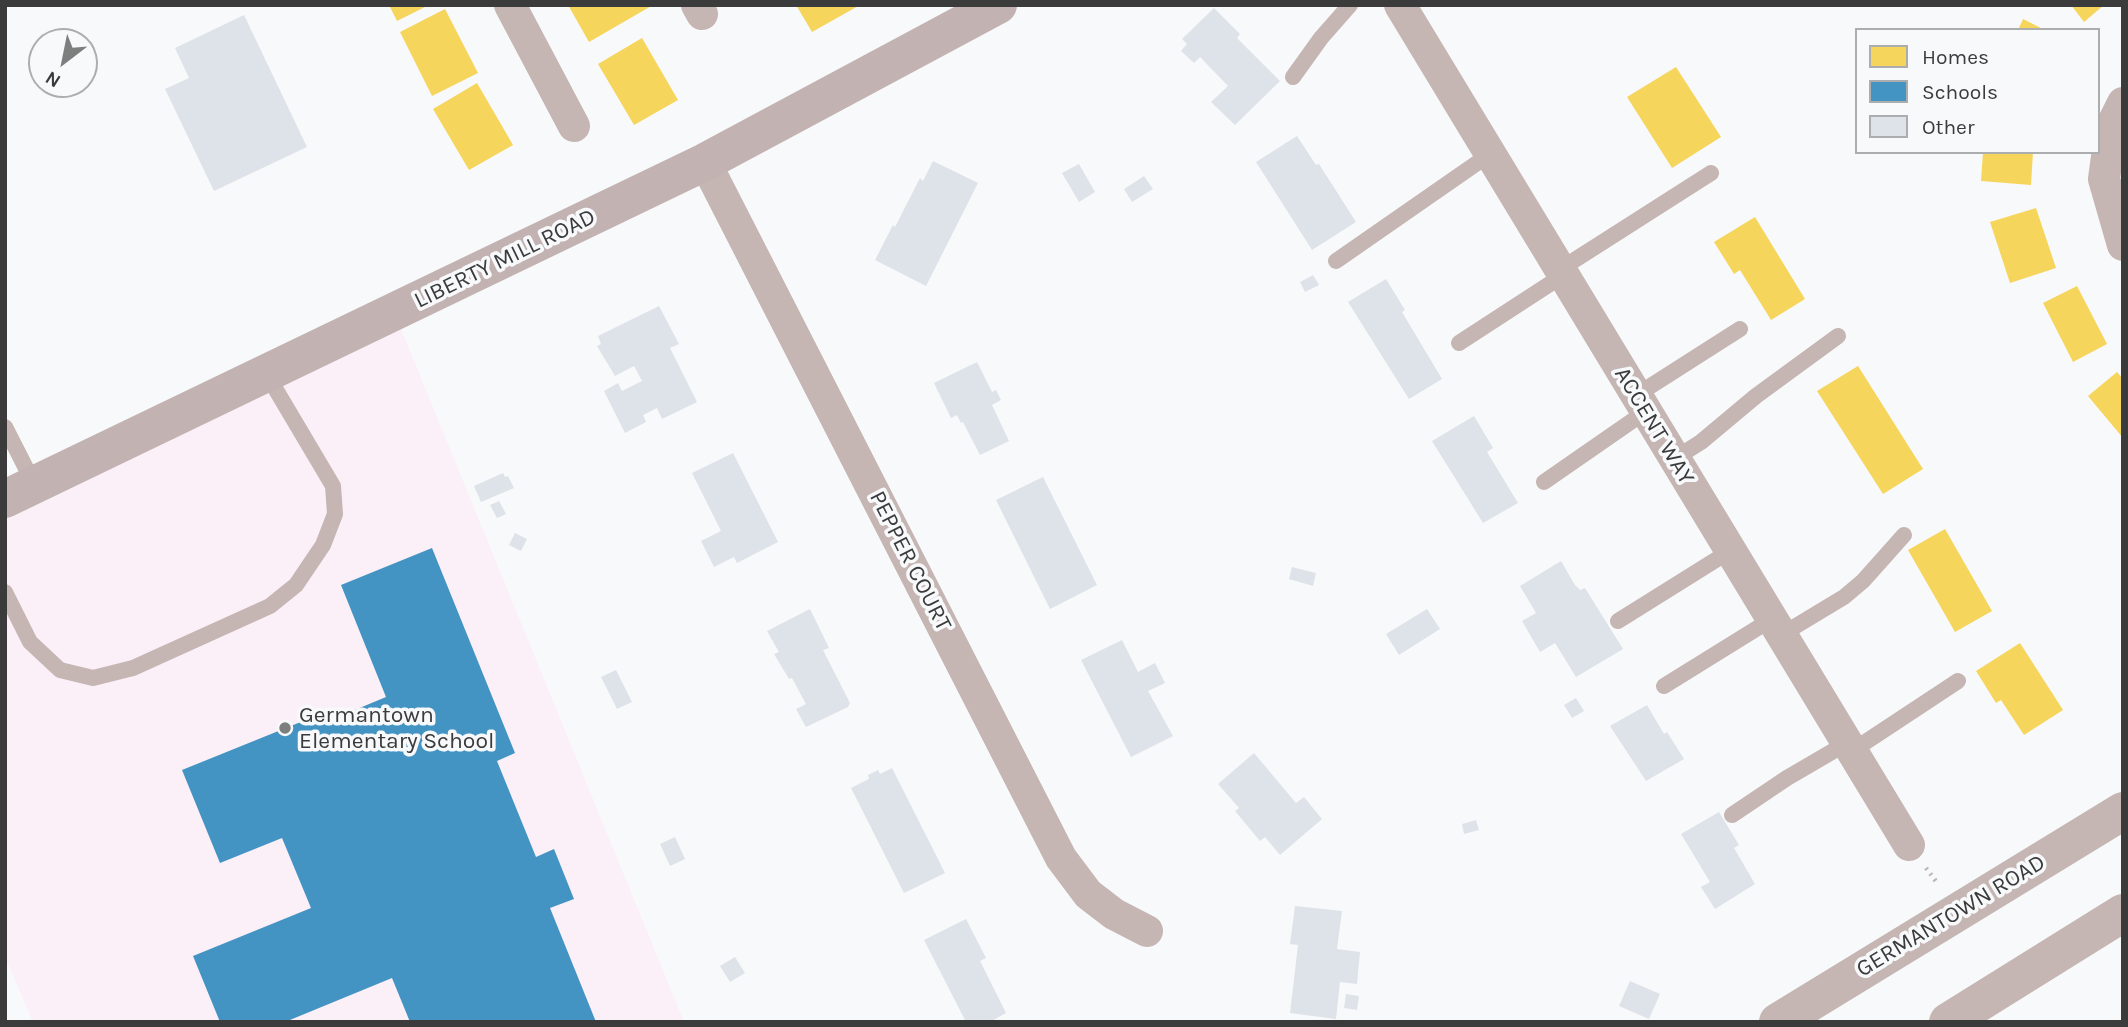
<!DOCTYPE html>
<html>
<head>
<meta charset="utf-8">
<style>
  body { margin:0 }
  #map { position:relative; width:2128px; height:1027px; overflow:hidden; background:#f8f9fa; font-family:Karla,sans-serif }
  canvas { display:block }
  .frame { position:absolute; inset:0; border:7px solid #3b3b3c; pointer-events:none }
  .legend { position:absolute; left:1855px; top:28px; width:245px; height:126px; box-sizing:border-box; background:#f7f9fb; border:2px solid #acadaf; margin:0; padding:9px 12px; list-style:none; font-size:21px; color:#3b3b3c }
  .legend li { display:flex; align-items:center; gap:14px; height:35px }
  .legend b { width:35px; border:2px solid #acadaf }
  .north { position:absolute; left:28px; top:28px; width:70px; height:70px; box-sizing:border-box; background:#f7f9fb; border:2px solid #acadaf; border-radius:50%; rotate:212deg; font-size:19px; font-weight:700; line-height:28px; text-align:center; color:#3b3b3c }
  .north::after { content:''; display:block; margin:auto; width:24px; height:32px; background:#7d7e7e; clip-path:polygon(50% 0,100% 100%,50% 72%,0 100%) }
</style>
</head>
<body>
<div id="map">
<canvas width="2128" height="1027"></canvas>
<div class="frame"></div>
<ul class="legend">
<li><b style="height:19px;background:#f6d55c"></b>Homes</li>
<li><b style="height:19px;background:#4393c3"></b>Schools</li>
<li><b style="height:19px;background:#dee3e9"></b>Other</li>
</ul>
<div class="north">N</div>
</div>
<script>
const ctx = document.querySelector('canvas').getContext('2d');
ctx.lineJoin = 'round';
function fill(path, color) { ctx.fillStyle = color; ctx.fill(path, 'evenodd'); }
function trace(path, color, width, dash) { ctx.strokeStyle = color; ctx.lineWidth = width; ctx.lineCap = dash ? 'butt' : 'round'; ctx.setLineDash(dash || []); ctx.stroke(path); }
function drawText(font, color, halo, rows, align = 'center') {
  ctx.font = font + ' Karla,sans-serif'; ctx.lineWidth = 7; ctx.setLineDash([]); ctx.textBaseline = 'middle'; ctx.strokeStyle = halo; ctx.fillStyle = color; for (const [text, x, y, turn = 0] of rows) {
    ctx.save(); ctx.translate(x, y); ctx.rotate((+turn || 0) * Math.PI / 180); ctx.textAlign = isNaN(turn) ? turn : align; if (halo) ctx.strokeText(text, 0, 0); ctx.fillText(text, 0, 0); ctx.restore();
  }
}
const education = new Path2D(`
  M394,312L684,1022H33L5,957V499Z`);
const homes = new Path2D(`
  M389,5H429L397,21Z
  M568,5H653L589,42Z
  M796,5H860L812,32Z
  M2071,5H2104L2084,22Z
  M445,9L478,73L432,96L400,32Z
  M2023,19L2045,30H2018Z
  M642,38L678,100L634,125L598,64Z
  M1676,67L1721,137L1672,168L1627,97Z
  M477,83L513,145L469,170L433,109Z
  M1983,152H2033L2031,185L1981,181Z
  M2036,208L2056,268L2010,283L1990,222Z
  M1755,217L1805,299L1771,320L1740,270L1734,274L1714,242Z
  M2077,286L2107,344L2073,362L2043,303Z
  M1858,366L1923,469L1883,494L1817,391Z
  M2117,372L2123,379V438L2088,396Z
  M1945,529L1992,611L1955,632L1908,550Z
  M2020,643L2063,710L2024,735L2001,700L1996,703L1976,671Z`);
const schools = new Path2D(`
  M432,548L515,753L497,761L536,857L554,849L574,899L550,908L596,1022H410L392,978L285,1022H220L193,956L311,908L282,838L220,863L182,770L318,715L321,724L386,697L341,585Z`);
const building = new Path2D(`
  M1214,8L1240,34L1237,38L1280,81L1235,125L1211,102L1228,86L1200,57L1194,63L1181,51L1187,44L1182,39Z
  M244,15L307,147L214,191L165,89L189,78L175,48Z
  M1297,136L1316,165L1319,164L1356,222L1312,250L1256,162Z
  M933,161L978,183L926,286L875,260L893,225L895,227L920,178L923,181Z
  M1079,164L1095,192L1079,202L1062,173Z
  M1144,176L1153,189L1132,202L1124,189Z
  M1313,275L1319,285L1305,292L1300,282Z
  M1386,279L1405,310L1402,312L1442,379L1409,399L1348,302Z
  M659,306L679,344L670,348L697,402L662,419L657,408L643,415L646,422L625,433L604,391L618,383L622,391L642,381L634,366L615,376L597,346L601,344L598,336Z
  M977,362L992,392L996,390L1001,400L992,405L1009,441L980,455L963,422L961,423L957,415L951,418L934,383Z
  M1474,416L1493,448L1487,452L1518,503L1483,523L1432,441Z
  M733,453L778,542L737,563L734,557L714,567L701,541L721,531L692,473Z
  M503,473L505,477L508,476L514,488L481,502L474,486Z
  M1043,477L1097,585L1050,609L996,500Z
  M499,501L506,514L497,518L490,505Z
  M515,533L527,539L521,551L509,545Z
  M1561,561L1575,585L1580,590L1585,588L1623,649L1576,677L1555,643L1540,652L1522,621L1536,613L1520,586Z
  M1292,567L1316,573L1313,586L1289,579Z
  M810,609L829,648L823,650L850,703L848,707L806,727L796,709L806,704L792,678L789,679L774,654L779,652L767,631Z
  M1427,609L1440,629L1399,655L1386,634Z
  M1122,640L1138,672L1155,663L1165,683L1148,691L1173,736L1131,757L1081,660Z
  M616,670L632,702L617,709L601,677Z
  M1576,698L1584,711L1572,718L1564,705Z
  M1647,705L1664,734L1667,732L1684,759L1646,781L1610,726Z
  M1254,753L1296,803L1304,797L1322,819L1280,855L1265,837L1260,841L1235,811L1239,808L1218,784Z
  M892,768L945,873L904,893L851,788L869,779L868,775L878,770L880,774Z
  M1719,812L1739,845L1734,848L1755,884L1715,909L1701,887L1710,882L1681,834Z
  M1476,820L1479,830L1464,834L1462,824Z
  M675,837L685,859L670,866L660,844Z
  M1295,906L1342,911L1337,949L1360,952L1357,984L1340,982L1336,1019L1290,1013L1298,945L1290,944Z
  M966,919L986,958L980,961L1006,1013L990,1022H966L924,940Z
  M735,957L745,973L730,982L720,966Z
  M1630,981L1660,994L1649,1019L1619,1006Z
  M1346,994L1359,996L1357,1010L1344,1008Z`);
const path = new Path2D(`
  M1926,868L1938,884`);
const lane = new Path2D(`
  M1293,77L1321,38L1350,5
  M1336,261L1490,154
  M1559,270L1711,173
  M1459,343L1562,276
  M1635,396L1740,329
  M5,427L34,484
  M1674,459L1701,442L1756,396L1838,336
  M1544,482L1645,412
  M5,592L30,642L60,670L93,678L133,668L270,606L296,585L323,545L335,514L333,486L266,373
  M1618,621L1730,551
  M1781,635L1844,597L1863,581L1904,535
  M1664,686L1772,619
  M1852,751L1958,681
  M1732,815L1787,778L1847,743`);
const street = new Path2D(`
  M510,5L574,126
  M697,5L702,14
  M1400,5L1909,845
  M2123,103L2111,127L2104,179L2123,245
  M705,162L1061,858L1088,894L1114,914L1147,931`);
const secondary = new Path2D(`
  M5,499L705,162L998,5`);
const primary = new Path2D(`
  M1778,1022L2123,811
  M1948,1022L2123,913`);
const markers = [
  [285,728,7,"#7d7e7e"]
];
const streetNames = [
  ["LIBERTY MILL ROAD",505,259,-26],
  ["ACCENT WAY",1654,426,59],
  ["PEPPER COURT",910,561,63],
  ["GERMANTOWN ROAD",1951,916,-31]
];
const poiNames = [
  ["Germantown",299,715],
  ["Elementary School",299,741]
];
fill(education, '#fbeff8');
fill(homes, '#f6d55c');
fill(schools, '#4393c3');
fill(building, '#dee3e9');
trace(path, '#bdb4b4', 4.5, [2, 5]);
trace(lane, '#c5b5b3', 16);
trace(street, '#c5b5b3', 32);
trace(secondary, '#c2b3b2', 38);
trace(primary, '#c5b6b4', 38);
for (const [x, y, r, color] of markers) { const dot = new Path2D(); dot.arc(x, y, r, 0, 2 * Math.PI); ctx.fillStyle = color; ctx.fill(dot); trace(dot, '#f7f9fb', 2.5); }
drawText('23px', '#3b3b3c', '#f7f9fb', streetNames);
drawText('23px', '#3b3b3c', '#f7f9fb', poiNames, 'left');
</script>
</body>
</html>
